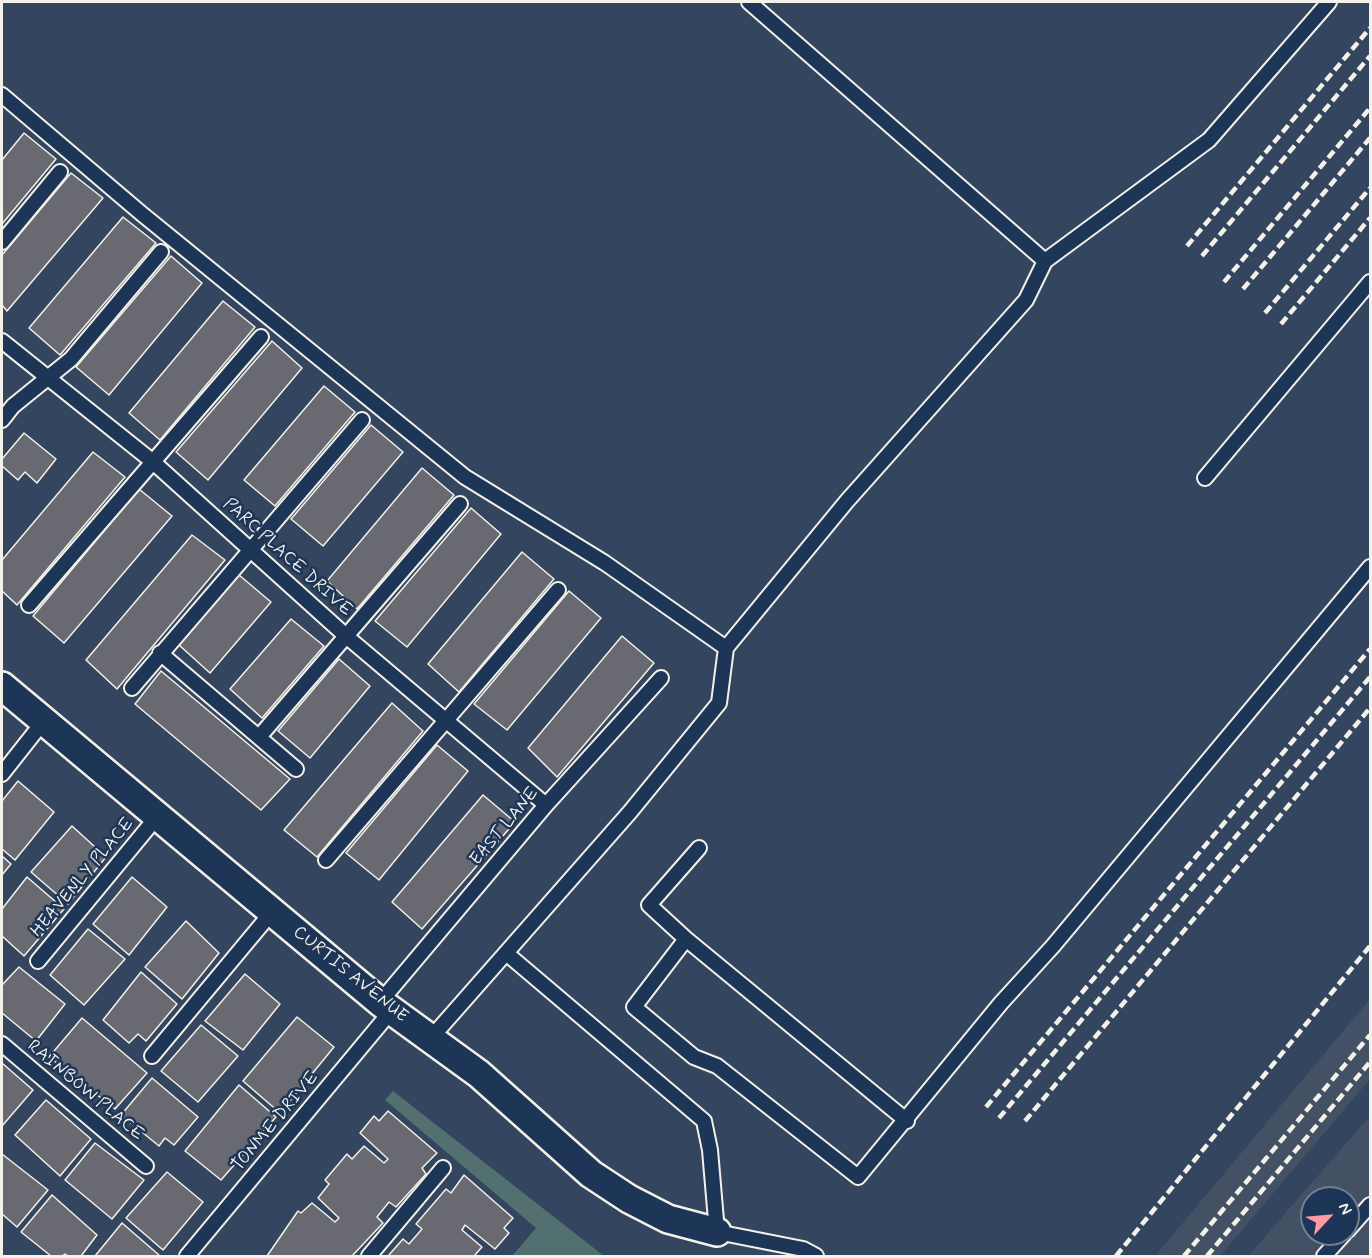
<!DOCTYPE html>
<html>
<head>
<meta charset="utf-8">
<style>
  body { margin:0 }
  #map { position:relative; width:1372px; height:1258px; overflow:hidden; background:#34455f; font-family:Mynerve,sans-serif }
  canvas { display:block }
  .frame { position:absolute; inset:0; border:3px solid #f4f1e8; pointer-events:none }
  .north { position:absolute; left:1300px; top:1186px; width:60px; height:60px; box-sizing:border-box; background:#1d3557; border:2px solid #738091; border-radius:50%; rotate:64deg; font-size:16px; font-weight:700; line-height:24px; text-align:center; color:#f4f1e8 }
  .north::after { content:''; display:block; margin:auto; width:21px; height:27px; background:#ff9aa2; clip-path:polygon(50% 0,100% 100%,50% 72%,0 100%) }
</style>
</head>
<body>
<div id="map">
<canvas width="1372" height="1258"></canvas>
<div class="frame"></div>
<div class="north">N</div>
</div>
<script>
const ctx = document.querySelector('canvas').getContext('2d');
ctx.lineJoin = 'round';
function fill(path, color) { ctx.fillStyle = color; ctx.fill(path, 'evenodd'); }
function trace(path, color, width, dash) { ctx.strokeStyle = color; ctx.lineWidth = width; ctx.lineCap = dash ? 'butt' : 'round'; ctx.setLineDash(dash || []); ctx.stroke(path); }
function drawText(font, color, halo, rows, align = 'center') {
  ctx.font = font + ' Mynerve,sans-serif'; ctx.lineWidth = 5; ctx.setLineDash([]); ctx.textBaseline = 'middle'; ctx.strokeStyle = halo; ctx.fillStyle = color; for (const [text, x, y, turn = 0] of rows) {
    ctx.save(); ctx.translate(x, y); ctx.rotate((+turn || 0) * Math.PI / 180); ctx.textAlign = isNaN(turn) ? turn : align; if (halo) ctx.strokeText(text, 0, 0); ctx.fillText(text, 0, 0); ctx.restore();
  }
}
const built = new Path2D(`
  M1370,999V1079L1220,1256H1155Z
  M1370,1116V1256H1248ZM1312,1198H1348V1234H1312Z`);
const green = new Path2D(`
  M393,1091L604,1256H512L536,1228L385,1100Z`);
const building = new Path2D(`
  M24,133L56,159L2,224V160Z
  M71,173L103,198L7,311L2,305V255Z
  M123,217L156,243L60,355L29,328Z
  M171,256L202,283L109,395L76,367Z
  M223,301L255,327L160,440L129,413Z
  M272,341L302,368L208,480L176,452Z
  M324,386L355,412L275,506L244,480Z
  M371,425L403,452L323,546L291,519Z
  M24,433L56,459L37,483L25,472L18,480L2,466V459Z
  M93,452L125,477L17,605L2,591V560Z
  M422,468L454,495L357,609L327,581Z
  M139,489L172,516L64,643L33,616Z
  M471,508L501,534L407,647L375,621Z
  M192,535L225,560L117,689L86,660Z
  M522,552L554,579L459,692L428,664Z
  M239,575L271,602L210,673L179,645Z
  M569,591L601,618L507,730L474,704Z
  M291,619L324,646L262,718L230,689Z
  M622,636L654,663L557,777L528,748Z
  M339,659L370,686L310,758L278,731Z
  M161,671L290,779L261,810L135,704Z
  M392,703L423,731L317,857L284,830Z
  M437,745L468,771L379,880L346,853Z
  M18,781L54,812L15,860L2,849V801Z
  M483,795L515,822L422,929L392,902Z
  M72,826L106,857L68,904L31,872Z
  M2,856L11,864L2,875Z
  M27,877L64,909L24,956L2,936V909Z
  M132,877L167,907L129,955L93,924Z
  M186,921L219,953L182,999L145,967Z
  M88,929L125,959L84,1005L50,975Z
  M19,967L65,1004L36,1041L2,1013V985Z
  M141,972L177,1004L146,1041L138,1034L129,1043L103,1020Z
  M245,974L280,1004L243,1050L205,1021Z
  M297,1017L334,1047L280,1113L243,1081Z
  M82,1018L147,1073L115,1109L49,1057Z
  M201,1025L238,1056L198,1102L161,1071Z
  M2,1063L33,1090L2,1126Z
  M152,1078L198,1117L174,1145L165,1138L159,1146L121,1115Z
  M239,1085L276,1117L221,1180L185,1151Z
  M46,1100L91,1139L60,1176L15,1135Z
  M388,1111L437,1153L422,1168L426,1174L396,1207L389,1202L377,1217L383,1223L352,1256H267L298,1211L301,1213L312,1203L335,1222L339,1218L318,1198L329,1184L325,1180L347,1154L352,1159L364,1146L384,1163L388,1159L360,1133L374,1116L379,1121Z
  M95,1143L144,1180L112,1219L65,1180Z
  M2,1154L48,1190L17,1227L2,1214Z
  M167,1172L203,1202L163,1250L126,1218Z
  M464,1175L513,1218L504,1228L509,1233L495,1249L465,1225L462,1230L482,1247L474,1256H388L403,1239L409,1244L422,1229L416,1224L446,1189L451,1193Z
  M52,1195L97,1235L81,1256H68L65,1254L62,1256H51L21,1232Z
  M122,1223L159,1255L157,1256H95Z`);
const service = new Path2D(`
  M749,2L1045,261
  M2,95L142,214L465,477L605,563L726,648L847,501L1026,300L1045,261L1209,140L1329,2
  M2,242L60,172
  M2,341L152,461L346,636L546,805
  M2,420L13,406L71,359L161,252
  M1205,478L1370,282
  M29,605L261,337
  M160,653L296,769
  M132,688L362,420
  M259,737L460,504
  M2,774L43,722
  M699,848L649,905L686,939L634,1007L694,1057L717,1066L858,1177L1001,1003L1053,946L1370,567
  M326,860L558,590
  M686,939L907,1121
  M506,953L704,1121L710,1150L717,1232L803,1249L816,1256
  M38,961L156,818
  M380,1002L546,805L661,678
  M431,1038L630,812L719,703L726,648
  M2,1044L146,1166
  M152,1056L272,912
  M1348,1230L1370,1205
  M187,1256L392,1010
  M369,1256L443,1168
  M1324,1256L1344,1234`);
const minor = new Path2D(`
  M2,686L380,1002L479,1074L591,1174L629,1199L668,1219L717,1232`);
const rail = new Path2D(`
  M1187,246L1370,28
  M1202,256L1370,56
  M1224,282L1370,108
  M1243,289L1370,138
  M1265,313L1370,188
  M1281,324L1370,218
  M986,1107L1370,649
  M999,1118L1370,677
  M1025,1121L1370,708
  M1116,1256L1370,946
  M1184,1256L1370,1035
  M1207,1256L1370,1062`);
const streetNames = [
  ["PARC PLACE DRIVE",287,558,42],
  ["EAST LANE",505,827,-50],
  ["HEAVENLY PLACE",83,878,-50],
  ["CURTIS AVENUE",350,975,39],
  ["RAINBOW PLACE",85,1091,40],
  ["TONME DRIVE",276,1122,-50]
];
fill(built, '#445064');
fill(green, '#51706f');
fill(building, '#686971');
trace(building, '#f4f1e8', 1.5);
trace(service, '#f4f1e8', 18);
trace(minor, '#f4f1e8', 32);
trace(service, '#1d3557', 14);
trace(minor, '#1d3557', 27);
trace(rail, '#f4f1e8', 4.5, [9, 4.5]);
drawText('18px', '#f4f1e8', '#1d3557', streetNames);
</script>
</body>
</html>
